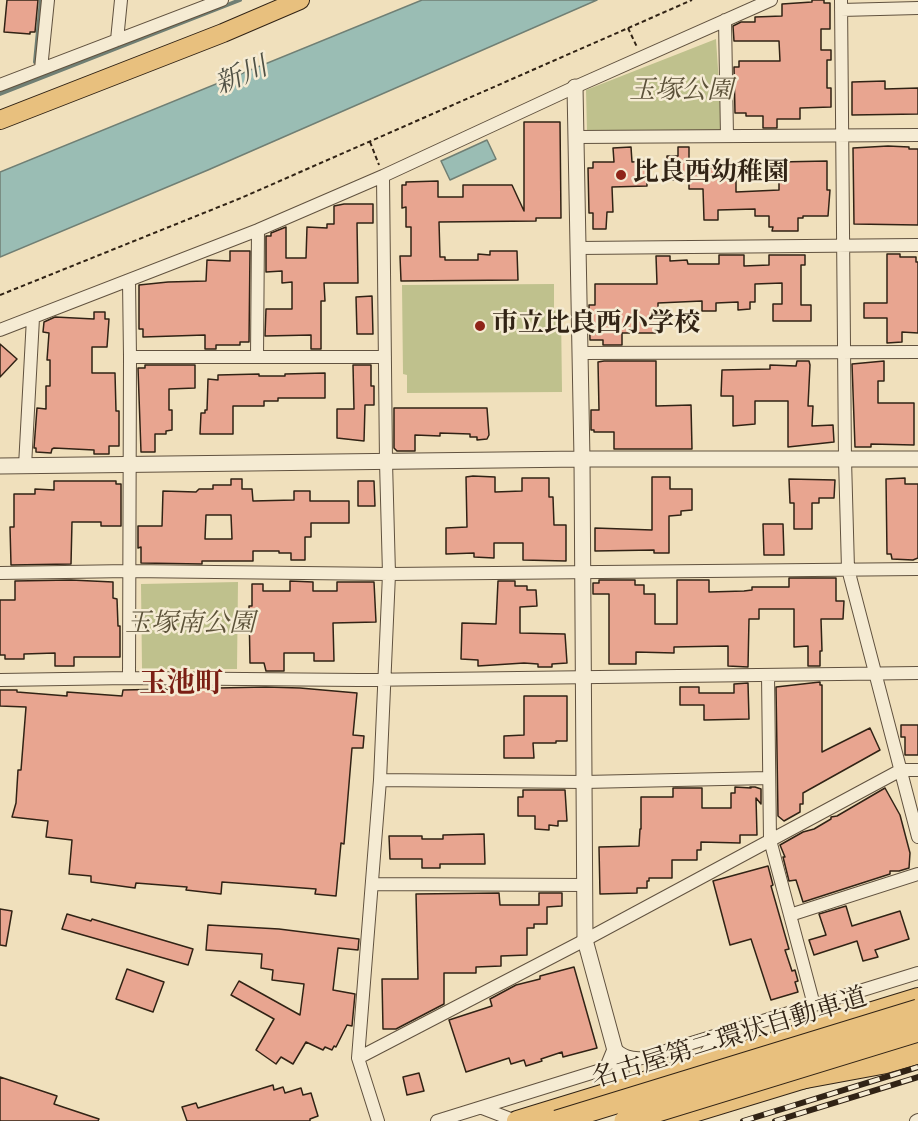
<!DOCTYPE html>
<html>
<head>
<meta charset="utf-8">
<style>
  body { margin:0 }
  canvas { display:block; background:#f0e0bc }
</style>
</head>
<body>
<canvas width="918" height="1121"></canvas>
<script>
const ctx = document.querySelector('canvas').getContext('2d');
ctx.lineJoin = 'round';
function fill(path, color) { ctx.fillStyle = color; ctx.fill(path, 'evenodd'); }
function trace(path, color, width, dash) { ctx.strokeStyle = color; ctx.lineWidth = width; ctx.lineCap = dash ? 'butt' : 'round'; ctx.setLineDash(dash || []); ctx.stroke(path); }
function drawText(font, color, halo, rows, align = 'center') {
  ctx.font = font + ' "IM FELL DW Pica","Noto Serif JP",serif'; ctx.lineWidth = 5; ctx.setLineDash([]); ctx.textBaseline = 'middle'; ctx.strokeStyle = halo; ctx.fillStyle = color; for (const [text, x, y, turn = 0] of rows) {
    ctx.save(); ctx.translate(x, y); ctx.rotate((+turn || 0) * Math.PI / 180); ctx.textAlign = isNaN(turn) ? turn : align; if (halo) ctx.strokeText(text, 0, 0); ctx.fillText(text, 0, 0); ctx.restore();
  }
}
const green = new Path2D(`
  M716,39L722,130L587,132L586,90Z
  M554,284V310L561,311L562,392L407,393V375L403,374L402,285Z
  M238,582L237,669H142L141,584Z`);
const water = new Path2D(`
  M422,0H597L208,170L0,257V172Z
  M487,140L496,159L450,180L441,161Z`);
const stream = new Path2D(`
  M35,62L41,0
  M0,94L240,0`);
const building = new Path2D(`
  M7,0H38L35,32H30V34L4,32Z
  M812,0H824V3H830V29H821V50H831V60H827V88H831V107L800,108V119H777V128H763V116H746V113H735L734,67H739V61H780L779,41H734L733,26L741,22H755V17L782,16V4L812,2Z
  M885,81V89L918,88V114L852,115V82Z
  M524,122H560L561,218H536V221L439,222L440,257H445V260H478V254L490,255V251H517L518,280L401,281L400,256H411V227H406V207L402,208V185H406V182L438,181V197H463V185H512L524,211Z
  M888,146L909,147V149H918V225L854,224L853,148Z
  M631,147L632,162L646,161L647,186L612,187L613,212H607L606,229H593V213H589L588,168H593V162H614L613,148Z
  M678,147H689V159H709V168H736V192L779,190V162L827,161V190H830L828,216H803V218H798V231H772L773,227H769V216H755V209L718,210V220H704L703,189H689V180H667V156H678Z
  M344,204H373V223H357L358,283H324L325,301H321V349H311V335L265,336L266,309H292V282L282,283V271L266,272V236H271V233L286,227V258H306L307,227L327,228V224H334V206Z
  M230,251H250L249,342H240V345H216V349H205V335L143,337V329H139V285L168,282L206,281L207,260L230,261Z
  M887,254H900V257H916V262H918V333L902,332V342L887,343V318H864V303H887Z
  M719,255H744V266L769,265V255H805V265H801V305H811V321H773V304H782V283L755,284V302H750V309L738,310V302L716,303V311H702V301L658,303V333H622V345H603V340H590L589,305H595V284H657L656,256H670V261L687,260L688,264H719Z
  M372,296L373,334H357L356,297Z
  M94,312H105V319H109L107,347H92V373H115L116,411H119V446H109V454H94V450L54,448L52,449L51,453L36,452V448H34L37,408L46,409V386H50V360H47L49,333L43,332L44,322L55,317L94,319Z
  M0,344L17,359L0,377Z
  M604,361H656V406L691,405L692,449H614V432H594V430H591V410H599L598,362Z
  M797,361H809L810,365L808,406H813L812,426L833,425L834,442L788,447V401H755V424L733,426V396H721L722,370L770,369V365L796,366Z
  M884,361V381H878V403H914V445L871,444V447H855L852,364Z
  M145,365H195V388L169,389V410H172V430L166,431V434H155V452H141L138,368H145Z
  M353,365H371V386H374V405H365L364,441L337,438V409H354Z
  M325,373V398H278V401H264V406H233V434H200L201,413H205V410H207L208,379L218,380V375L259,374V376H285V374Z
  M394,408H487L489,435L487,439L477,440V437H470V434L440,433V436L415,435V451H397L394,448Z
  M473,476L495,477V492L522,491V478H549V497H553L554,525H566V561L523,560V543H494V558L474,557V553L446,554V528L467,527L466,477Z
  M652,477H670V489H692V510L681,511V515L669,516V553H654V550L595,551V528L652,530Z
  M905,478V484H918V558L913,560L892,559L891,554H887L886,479Z
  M231,479H242V489H252L253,501L294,500V491H310V501H349V523H311V537H305V560H291V553H279V551H253V561H202V564L141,563V547L138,548V526H162L163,491L196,492L199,489H213V485H231ZM206,515H231L232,539H205Z
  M789,479L835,480L834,498H819V503H812V529H794V503H790Z
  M54,481H116V484H121V526H101V522H72L71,564L11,565L10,527H14V494H35V489L54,490Z
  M358,481H374L375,506H358Z
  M763,524H783L784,555H764Z
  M789,578H836V601H844L843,619H821L822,651H820V666H808V646L794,647V609H759V619H749L748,667L728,666V646L674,647V653L636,652V664H609V594H593V583H599V580H635V585H644V594H655V624H677V580H709V592L744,591L752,590V587H789Z
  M71,580L113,582V598L117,599L118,626H120V657H74V666H55V653L24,654V659H5V655H0V600H15V581Z
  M290,581L313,582V591H337V582H374L376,622L333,623L334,661H314V653H284V671H266L264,663H250L249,606H252V584H263V591H290Z
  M498,581H515V586H527V590H536L537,606L520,607V633L565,634L567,663L552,664V667H538V664L524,663L478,666V660L461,659L462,623L496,624Z
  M820,682V685H822V752L870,728L880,750L803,793V804H800V812L784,821L778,816L776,687Z
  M748,683L749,719L704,720V705H680V687H699V693H734V684Z
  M266,687L300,688L357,693L353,735L364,736L363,748H352L344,844L341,843L336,896L315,894L316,889L222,882L221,894L186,890L187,887L136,883L135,888L91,882V876L69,874L72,840L46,837L48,821L12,817L16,803L18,770H21L26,707L0,706V690H17V692L67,696V692L122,696L123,690Z
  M524,696H567V741H556V743H533L534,758H504V736L524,735Z
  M901,725H918V755H905V737H901Z
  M735,787L751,788L750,787H755L761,789V804L756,798L757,835H740V843L701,842V850H697V860H672V878H649V881H647V888H637V893L600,894L599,847L639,846L640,829H641V797H673V788H702V808H731V793H735Z
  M885,788L900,815L910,853L909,868L899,871H890V874L803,902L796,880L789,881L783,857H785L780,845L803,832L814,829L831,819V817L837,816Z
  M523,790H565L567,821H558V826L549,825V830L535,829V816H518V797H523Z
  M484,834L485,864H440V868H422V859H390L389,836H422V839H443V835Z
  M768,866L773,885L771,886L789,949L785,950L792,971L795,970L798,981L795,982L798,992L771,1000L751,939L730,945L713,881Z
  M499,893L500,905H539V893H562V906L547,907V924H534V928H527V955L501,956V966L476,967V973H444V1004L396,1029H383L382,979H418L416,894Z
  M846,906L852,926L900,911L909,939L875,950L878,957L863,961L857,941L814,955L809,940L826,935L819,914Z
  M0,909L12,911L6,946L0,945Z
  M67,914L91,921L92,919L193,949L188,965L62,929Z
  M208,925L279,929L359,939L358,950L338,948L333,990L355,994L352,1026L347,1025L336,1047L334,1046L332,1050L325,1047L323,1050L306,1042L293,1064L281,1057L276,1064L256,1050L274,1019L231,995L239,981L300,1015L304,984L272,980L273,970L261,968L262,954L206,950Z
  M574,967L597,1048L563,1057L562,1052L541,1059L542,1061L526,1066L524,1060L511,1064L509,1058L466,1072L449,1020L492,1006L490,999L516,985L540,979V976Z
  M127,969L164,982L153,1012L116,999Z
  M419,1073L424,1091L407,1095L403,1077Z
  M0,1077L57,1096L54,1104L99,1119L98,1121H0Z
  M273,1085L274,1090L283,1087L285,1093L301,1088L303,1095L311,1093L318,1116L310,1119V1121H187L182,1107L196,1103L198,1108Z`);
const path = new Path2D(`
  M628,28L637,47
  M370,142L379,165
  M0,295L241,198L692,0`);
const minor = new Path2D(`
  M841,0L845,459L848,569L918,837
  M841,10L918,8
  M725,20L727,136
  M117,40L121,0
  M41,69L48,0
  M0,85L222,0
  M576,137L918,135
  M578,248L918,245
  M0,330L258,230L383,176L575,87L771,0
  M580,353L918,352
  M130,357H385
  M257,357L258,230
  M25,466L33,318
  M0,573L129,571L389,574L918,569
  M768,675L770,840L814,1005
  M129,678L130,357L129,281
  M0,680L129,678L359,680L918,673
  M380,780L584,782L769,778
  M372,884L585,885
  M790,915L918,874
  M358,1058L585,940L901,770H918
  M699,1064L718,1035
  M482,1108L516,1121
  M378,1121L358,1058L380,780L389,574L386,462L383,176
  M437,1121L601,1070L607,1065L614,1048C623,1056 630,1059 643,1058L918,973
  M916,1121L918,1120`);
const tertiary = new Path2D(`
  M575,87L582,459L585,940L628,1098
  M0,466L582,459H918`);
const primary = new Path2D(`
  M0,120L223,33L300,0`);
const trunk = new Path2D(`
  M517,1121L918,998
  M664,1121L818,1074`);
const motorway = new Path2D(`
  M803,1078L884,1063L918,1053`);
const rail = new Path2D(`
  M743,1121L918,1067
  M775,1121L918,1077`);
const motorwayBridge = new Path2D(`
  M557,1121L918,1010
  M625,1121L918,1031`);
const markers = [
  [621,175,6,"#8f2418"],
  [480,326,6,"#8f2418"]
];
const parkNames = [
  ["玉塚公園",681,93],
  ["玉塚南公園",190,626]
];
const poiNames = [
  ["比良西幼稚園",633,175],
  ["市立比良西小学校",492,326]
];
const streetNames = [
  ["名古屋第二環状自動車道",730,1040,-17]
];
const waterNames = [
  ["新川",242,78,-23]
];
const quarterNames = [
  ["玉池町",181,686]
];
fill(green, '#bfc18d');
fill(water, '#9abdb4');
trace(water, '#707f74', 1.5);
trace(stream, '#707f74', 4);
fill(building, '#e8a590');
trace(building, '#312315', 1.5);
trace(minor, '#61523f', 14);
trace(tertiary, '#61523f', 17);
trace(primary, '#312315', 20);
trace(trunk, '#312315', 22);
trace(motorway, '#312315', 23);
trace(path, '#312315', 2, [4.5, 3]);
trace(minor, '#f5ebd3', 12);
trace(tertiary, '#f5ebd3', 15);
trace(primary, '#e8c07e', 18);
trace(trunk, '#e8c07e', 20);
trace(motorway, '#e8c07e', 21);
trace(rail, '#312315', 6);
trace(rail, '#f5ebd3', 4, [11]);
trace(motorwayBridge, '#312315', 23, []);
trace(motorwayBridge, '#e8c07e', 21);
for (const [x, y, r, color] of markers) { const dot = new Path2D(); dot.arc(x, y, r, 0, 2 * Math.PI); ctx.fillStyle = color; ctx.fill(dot); trace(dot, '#f5ebd3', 2); }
drawText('italic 26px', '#5c5239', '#f5ebd3', parkNames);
drawText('bold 26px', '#312315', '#f5ebd3', poiNames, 'left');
drawText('26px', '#312315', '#f5ebd3', streetNames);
drawText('italic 27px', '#505145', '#f5ebd3', waterNames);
drawText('bold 28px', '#7a1f14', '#f5ebd3', quarterNames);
</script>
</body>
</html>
